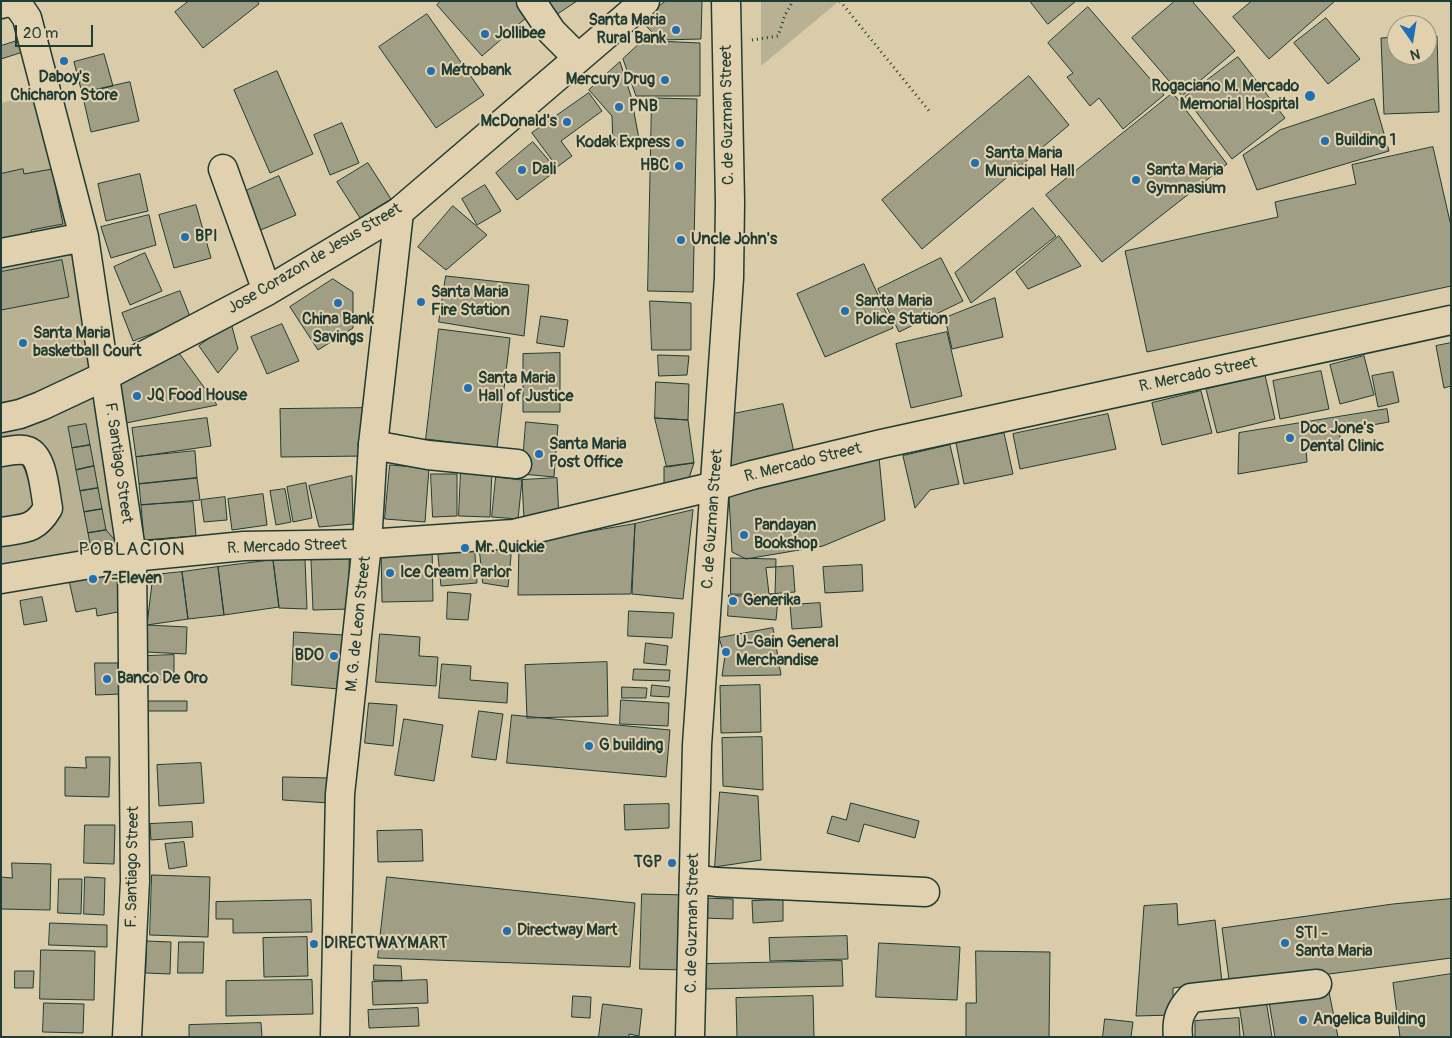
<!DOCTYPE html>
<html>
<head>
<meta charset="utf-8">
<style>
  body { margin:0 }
  #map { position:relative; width:1452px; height:1038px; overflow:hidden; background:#dacba9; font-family:Pangolin,sans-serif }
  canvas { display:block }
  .frame { position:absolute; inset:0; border:2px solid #1f3d34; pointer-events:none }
  .north { position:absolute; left:1387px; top:15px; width:50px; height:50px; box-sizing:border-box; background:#e2d1ae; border:1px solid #94967d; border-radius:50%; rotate:167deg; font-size:14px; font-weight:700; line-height:20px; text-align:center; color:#1f3d34 }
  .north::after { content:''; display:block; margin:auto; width:18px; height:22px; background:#1f6fb2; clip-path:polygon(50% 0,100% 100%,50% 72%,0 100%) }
  .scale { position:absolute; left:15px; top:25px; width:78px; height:22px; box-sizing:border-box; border:2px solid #1f3d34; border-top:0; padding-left:6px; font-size:15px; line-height:18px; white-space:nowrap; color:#1f3d34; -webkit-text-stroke:4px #e2d1ae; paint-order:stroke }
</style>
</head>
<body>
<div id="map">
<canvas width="1452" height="1038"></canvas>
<div class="frame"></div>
<div class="north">N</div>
<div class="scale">20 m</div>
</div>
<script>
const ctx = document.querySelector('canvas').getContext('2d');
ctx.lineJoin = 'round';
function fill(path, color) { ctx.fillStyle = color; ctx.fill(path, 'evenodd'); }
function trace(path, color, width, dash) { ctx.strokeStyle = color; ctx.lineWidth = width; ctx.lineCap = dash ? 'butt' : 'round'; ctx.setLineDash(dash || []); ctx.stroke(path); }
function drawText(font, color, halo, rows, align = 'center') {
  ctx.font = font + ' Pangolin,sans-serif'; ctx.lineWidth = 4; ctx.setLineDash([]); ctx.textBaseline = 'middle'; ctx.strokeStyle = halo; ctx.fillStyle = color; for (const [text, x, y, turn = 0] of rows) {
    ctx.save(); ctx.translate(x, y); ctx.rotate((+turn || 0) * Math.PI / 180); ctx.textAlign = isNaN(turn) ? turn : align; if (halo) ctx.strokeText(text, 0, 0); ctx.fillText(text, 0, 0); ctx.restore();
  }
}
const green = new Path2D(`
  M761,1H839L761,66Z
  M46,92L75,232L1,249V103Z
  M78,244L128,555L1,574V260Z`);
const building = new Path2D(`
  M189,1H257L259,4L203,48L175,12Z
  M441,1H526L534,11L482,56L437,5Z
  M543,1H577L553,17Z
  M666,1H702L701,39L659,40L641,20Z
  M1030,1H1076L1048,24Z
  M1175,1H1192L1235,51L1182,96L1132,38Z
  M1252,1H1335L1269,59L1233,17Z
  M1088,7L1164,95L1123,129L1099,98L1090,106L1067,77L1073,73L1048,43Z
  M427,14L484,95L436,128L379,47Z
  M1326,18L1360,59L1328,84L1294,43Z
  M649,35L656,41L700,43V96H636L623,59Z
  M1427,36H1437L1439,112L1384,114L1381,38L1397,37V55H1427Z
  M20,40L23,52L1,59V46Z
  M104,54L113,86L82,93L74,62Z
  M1238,57L1285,118L1232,159L1185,97Z
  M620,62L631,96L639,139L613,146L612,116L589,90Z
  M277,71L313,154L270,173L234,90Z
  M1029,76L1069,125L922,249L882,200Z
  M130,82L139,121L91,132L82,93Z
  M589,93L602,111L561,141L572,156L557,167L532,133Z
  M1173,93L1227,164L1102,262L1046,195Z
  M652,98L697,99L693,292L648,291Z
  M1374,99L1389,151L1257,190L1243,155L1280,130Z
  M342,123L359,163L330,175L314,135Z
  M533,142L557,170L517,200L496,173Z
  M1433,147L1451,226V286L1147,352L1125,251L1278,217L1275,202L1356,184L1352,165Z
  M368,163L391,199L360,218L337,182Z
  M23,169L24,174L52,169L63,224L31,230L32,236L1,242V174Z
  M140,174L148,211L106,221L98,184Z
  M279,176L296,215L256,232L239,194Z
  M485,185L501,211L477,225L462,199Z
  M196,205L211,258L174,268L159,215Z
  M453,206L487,235L446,270L418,247Z
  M1033,208L1056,236L971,303L955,273Z
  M149,215L156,245L111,258L101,227Z
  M1059,236L1081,266L1028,289L1016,272Z
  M145,253L162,291L130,305L114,267Z
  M941,258L963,301L899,332L878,289Z
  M62,260L69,297L1,310V272Z
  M864,264L893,328L825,357L797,294Z
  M446,276L529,285L524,336L439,322Z
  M333,279L353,292V328L318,350L290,307Z
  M180,291L191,319L133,341L122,313Z
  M995,298L1003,337L952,349L945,318Z
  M650,301L691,303V350H652Z
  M541,316L568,320L564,347L537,343Z
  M231,323L238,349L218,373L199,346Z
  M282,324L299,361L267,374L251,337Z
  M439,329L510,338L497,448L426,439Z
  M947,332L962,396L911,408L896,344Z
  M1451,343V386L1444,388L1436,346Z
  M179,353L217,405L126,423L116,382Z
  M560,353V412H523V354Z
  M658,355L689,356L687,375L659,376Z
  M1364,356L1374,395L1340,404L1330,365Z
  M1321,371L1329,409L1280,419L1273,381Z
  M1393,372L1399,402L1378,407L1372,376Z
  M1265,375L1275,419L1217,433L1206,389Z
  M656,382L689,384L688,420L655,418Z
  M1201,391L1212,433L1162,445L1152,403Z
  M783,404L794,452L728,467L733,414Z
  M368,408L365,456L281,457L280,409Z
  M1387,409L1389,422L1339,431L1341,443L1306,449L1307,462L1238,474L1239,433Z
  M1108,414L1116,449L1020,469L1013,434Z
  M207,418L211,446L136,457L132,428Z
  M655,418L688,420L694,463L667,467Z
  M526,422L558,425L554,477L522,474Z
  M86,424L90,445L72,448L68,427Z
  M1004,433L1013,474L964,484L956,443Z
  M90,445L94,466L76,470L72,448Z
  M950,445L959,484L930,490L915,508L903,456Z
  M195,451L197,478L139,484L136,457Z
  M879,457L885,520L823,546L746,559L732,552L729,497Z
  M694,463L689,478L664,487V467Z
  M390,465L429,468L425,522L385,519Z
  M94,466L98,488L80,491L76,470Z
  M461,469L492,471L490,517L459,516Z
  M431,474H457V516L433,517Z
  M352,476L353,524L319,527L309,486Z
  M496,477L522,480L518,519L492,517Z
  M197,478L200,500L141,505L139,484Z
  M557,478L559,518L524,520L522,480Z
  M306,483L312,518L293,522L287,487Z
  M98,488L102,509L84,512L80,491Z
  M285,489L291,522L276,525L270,491Z
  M263,494L267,525L232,530L228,499Z
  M225,497L227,520L204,522L201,500Z
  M193,502L196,536L144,540L141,505Z
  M102,509L106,530L88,533L84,512Z
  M693,510L683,599L632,594L635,524Z
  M635,524L631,594L518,595L519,544Z
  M106,530L128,555L92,554L88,533Z
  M474,541L477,583L441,586L437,545Z
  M479,542L512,545L508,587L483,583Z
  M432,545L433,601L382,602L381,546Z
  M349,558L350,609L313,610L311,560Z
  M731,558L776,559L775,595L731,594Z
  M305,559L307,609L279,608L273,560Z
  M273,560L279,607L224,615L218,567Z
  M862,565L863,591L825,593L823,567Z
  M114,566L123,611L97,616L96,608L76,612L68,576Z
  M793,566L795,592L769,594L766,568Z
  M218,567L224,615L188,619L182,572Z
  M182,572L188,619L147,625L153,575Z
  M448,592L471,594L468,620L447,619Z
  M729,595L778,599L776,620L728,616Z
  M42,597L47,621L24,625L20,601Z
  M820,603L822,627L792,629L790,605Z
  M629,611L674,613L672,638L628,636Z
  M147,625L187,627L186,654L146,652Z
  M773,628L781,675L722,676L725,656L719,638Z
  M294,632L344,635L339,689L292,685Z
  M380,634L420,637L419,656L438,657L436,686L376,682Z
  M646,643L668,646L666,665L644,663Z
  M174,655V680H147V656Z
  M607,662L608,716L527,718L525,665Z
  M95,663H118L120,694L96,695Z
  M442,664L471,666L470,680L508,683L507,703L439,698Z
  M634,669L670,670L669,681L633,680Z
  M652,685L670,687L669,697L651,696Z
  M760,685L761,732L721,733L720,686Z
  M622,687L647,688L646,698H622Z
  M621,700L669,703L668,726L620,724Z
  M144,701H187V711H145Z
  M369,703L397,705L393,746L365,743Z
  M479,711L503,714L496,760L472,757Z
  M512,715L670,730L666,777L507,763Z
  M404,719L443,725L434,781L395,775Z
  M762,737L763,790L723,786L722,738Z
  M86,757H110L109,797L65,796V767L86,768Z
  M201,763L204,803L159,806L157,765Z
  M283,777L330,778L329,803L283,800Z
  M720,792L758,796L761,860L715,867Z
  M851,803L919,821L915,838L864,824L859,842L827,833L832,816L846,820Z
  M669,804V828L625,830L624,805Z
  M192,822L193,837L151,840L150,824Z
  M85,825H115L114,864L84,863Z
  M422,830L423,861L378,862L377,831Z
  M184,842L187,866L169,869L165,844Z
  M12,863L51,864L50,910L1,909V877L12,878Z
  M152,875L210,877L208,937L150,935Z
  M85,877L105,878L104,915L84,914Z
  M387,877L635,903L630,967L378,958Z
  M59,879H82L81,914L58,913Z
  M642,894L688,895L686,970L640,969Z
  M703,898L733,899V919L702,918Z
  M1451,899V958L1230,987L1222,928L1393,904Z
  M311,900L312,932L233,933V919H216V902Z
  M783,900V921L753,923L752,901Z
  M1177,904L1178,925L1215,920L1222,982L1173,988V1015L1136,1016L1144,906Z
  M50,923L107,925V947L49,945Z
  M847,936L848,959L770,961L769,938Z
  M307,937L308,976L264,977L263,938Z
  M147,941L171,942L170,974L146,973Z
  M179,942H204L203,973H178Z
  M879,943L960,947L957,1000L876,997Z
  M41,950L95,951L94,1000L40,999Z
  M976,951L1050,952L1049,1037H966V1003H976Z
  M842,961L843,986L706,989V964Z
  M374,965L401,966L402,981L374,980Z
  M15,971H34L33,988H15Z
  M1451,974V1037H1400L1393,983Z
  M312,980L313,1014L226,1016V981Z
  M427,980L428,1003L373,1005L372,982Z
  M1329,992L1338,1037H1275L1269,1002Z
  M573,996L591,997L590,1018L572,1017Z
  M813,996L814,1037H737L736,998Z
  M1266,1000L1272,1037H1244L1239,1004Z
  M44,1003L84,1004L83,1033L43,1032Z
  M603,1004L642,1009L639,1036L629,1034V1037H599Z
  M418,1008L419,1026L369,1028L368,1010Z
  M1239,1018L1240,1037H1195V1021Z
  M1105,1019L1133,1022L1131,1037H1103Z
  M261,1023L262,1037H189V1025Z`);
const path = new Path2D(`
  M840,1L930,112
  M752,40L778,36L785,15L793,1`);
const minor = new Path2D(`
  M531,1L552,32L578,58
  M1,4L7,2L18,5L27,18L84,237L132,557L135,881L127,1037
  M223,169L267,291
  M1,253L84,237
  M1,418L20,414L41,406L105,376L267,291L399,212
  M373,445L428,455L517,464
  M1,452C10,451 20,448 28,451C43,457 45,493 48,508C35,530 25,528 1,532
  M1,579L132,557L244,546L367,544L513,534L715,486L752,475L881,444L1451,320
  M694,879L716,882L925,892
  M1178,1037C1176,1020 1180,1010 1191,998L1317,984`);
const major = new Path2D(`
  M335,1037L340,794L367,544L373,445L399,212L645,1
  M690,1037L697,745L729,278L730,202L726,1`);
const markers = [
  [676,30,5,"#1f6fb2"],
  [485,34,5,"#1f6fb2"],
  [64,61,5,"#1f6fb2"],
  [431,71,5,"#1f6fb2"],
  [665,80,5,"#1f6fb2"],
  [1310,96,6,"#1f6fb2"],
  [619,107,5,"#1f6fb2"],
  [567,122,5,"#1f6fb2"],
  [1325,141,5,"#1f6fb2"],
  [680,143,5,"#1f6fb2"],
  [975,163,5,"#1f6fb2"],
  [679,166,5,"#1f6fb2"],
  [522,170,5,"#1f6fb2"],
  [1136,180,5,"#1f6fb2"],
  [185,237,5,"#1f6fb2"],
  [681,240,5,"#1f6fb2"],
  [421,302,5,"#1f6fb2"],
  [338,303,5,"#1f6fb2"],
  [845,311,5,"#1f6fb2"],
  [23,343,5,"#1f6fb2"],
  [468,388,5,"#1f6fb2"],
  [137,396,5,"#1f6fb2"],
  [1290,438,5,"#1f6fb2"],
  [539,454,5,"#1f6fb2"],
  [744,535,5,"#1f6fb2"],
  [465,548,5,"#1f6fb2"],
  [390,573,5,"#1f6fb2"],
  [93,579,5,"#1f6fb2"],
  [733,601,5,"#1f6fb2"],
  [726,652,5,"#1f6fb2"],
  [334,656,5,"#1f6fb2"],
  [107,679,5,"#1f6fb2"],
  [589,746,5,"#1f6fb2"],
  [672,863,5,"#1f6fb2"],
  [507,931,5,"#1f6fb2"],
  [1285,943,5,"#1f6fb2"],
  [314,944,5,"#1f6fb2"],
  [1303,1020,5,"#1f6fb2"]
];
const poiNames = [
  ["Santa Maria",666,21,"right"],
  ["Rural Bank",666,39,"right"],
  ["Jollibee",495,34],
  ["Metrobank",441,71],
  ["Daboy's",64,78,"center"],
  ["Chicharon Store",64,96,"center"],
  ["Mercury Drug",655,80,"right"],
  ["Rogaciano M. Mercado",1299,87,"right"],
  ["Memorial Hospital",1299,105,"right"],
  ["PNB",629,107],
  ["McDonald's",557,122,"right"],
  ["Building 1",1335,141],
  ["Kodak Express",670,143,"right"],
  ["Santa Maria",985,154],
  ["Municipal Hall",985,172],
  ["HBC",669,166,"right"],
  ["Dali",532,170],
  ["Santa Maria",1146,171],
  ["Gymnasium",1146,189],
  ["BPI",195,237],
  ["Uncle John's",691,240],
  ["Santa Maria",431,293],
  ["Fire Station",431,311],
  ["Santa Maria",855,302],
  ["Police Station",855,320],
  ["China Bank",338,320,"center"],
  ["Savings",338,338,"center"],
  ["Santa Maria",33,334],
  ["basketball Court",33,352],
  ["Santa Maria",478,379],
  ["Hall of Justice",478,397],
  ["JQ Food House",147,396],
  ["Doc Jone's",1300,429],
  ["Dental Clinic",1300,447],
  ["Santa Maria",549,445],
  ["Post Office",549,463],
  ["Pandayan",754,526],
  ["Bookshop",754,544],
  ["Mr. Quickie",475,548],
  ["Ice Cream Parlor",400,573],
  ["7-Eleven",103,579],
  ["Generika",743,601],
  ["U-Gain General",736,643],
  ["Merchandise",736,661],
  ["BDO",324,656,"right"],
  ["Banco De Oro",117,679],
  ["G building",599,746],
  ["TGP",662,863,"right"],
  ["Directway Mart",517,931],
  ["STI -",1295,934],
  ["Santa Maria",1295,952],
  ["DIRECTWAYMART",324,944],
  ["Angelica Building",1313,1020]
];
const streetNames = [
  ["C. de Guzman Street",728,115,-91],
  ["Jose Corazon de Jesus Street",315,259,-31],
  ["R. Mercado Street",1198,375,-12],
  ["F. Santiago Street",118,463,82],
  ["R. Mercado Street",803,463,-14],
  ["C. de Guzman Street",713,519,-86],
  ["R. Mercado Street",287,547,-2],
  ["M. G. de Leon Street",359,624,-84],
  ["F. Santiago Street",133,867,-89],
  ["C. de Guzman Street",693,923,-89]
];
const quarterNames = [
  ["POBLACION",132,550]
];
fill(green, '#b8b194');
fill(building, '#a09f85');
trace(building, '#1f3d34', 1);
trace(minor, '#1f3d34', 31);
trace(major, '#1f3d34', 31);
trace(path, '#1f3d34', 3, [1, 4]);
trace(minor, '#e2d1ae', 28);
trace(major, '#e2d1ae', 28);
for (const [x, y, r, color] of markers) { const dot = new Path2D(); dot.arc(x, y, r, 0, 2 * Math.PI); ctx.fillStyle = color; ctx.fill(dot); trace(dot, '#e2d1ae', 2); }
drawText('bold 16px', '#1f3d34', '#e2d1ae', poiNames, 'left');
drawText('16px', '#1f3d34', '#e2d1ae', streetNames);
ctx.letterSpacing = '1px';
drawText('19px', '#1f3d34', '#e2d1ae', quarterNames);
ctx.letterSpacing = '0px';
</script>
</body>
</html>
